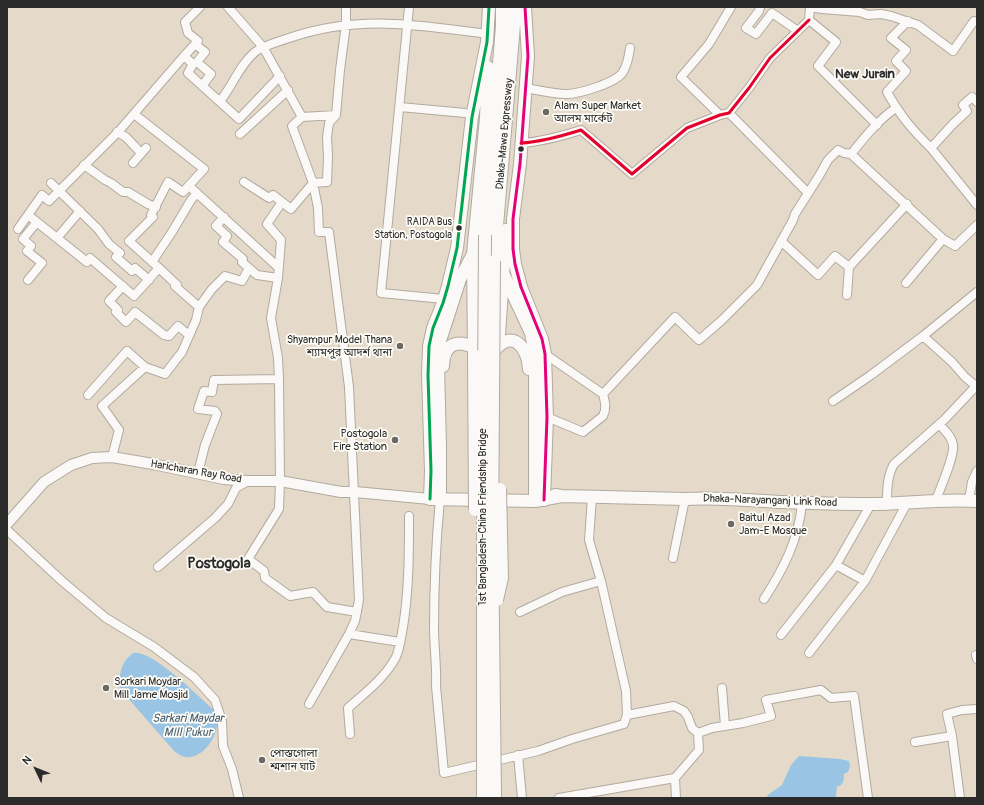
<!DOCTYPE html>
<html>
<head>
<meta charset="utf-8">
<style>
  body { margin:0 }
  #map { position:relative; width:984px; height:805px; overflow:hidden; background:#e5dac9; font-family:Pangolin,sans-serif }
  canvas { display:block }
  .frame { position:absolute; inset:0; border:8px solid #2b2b2b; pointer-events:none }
  .north { position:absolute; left:16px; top:749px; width:40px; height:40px; -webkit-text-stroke:3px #fdfcf7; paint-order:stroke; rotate:313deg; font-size:11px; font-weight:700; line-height:16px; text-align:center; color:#2b2b2b }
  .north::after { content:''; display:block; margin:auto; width:14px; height:18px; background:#2b2b2b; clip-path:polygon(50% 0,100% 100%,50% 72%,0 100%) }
</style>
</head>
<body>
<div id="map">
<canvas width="984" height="805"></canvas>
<div class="frame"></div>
<div class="north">N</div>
</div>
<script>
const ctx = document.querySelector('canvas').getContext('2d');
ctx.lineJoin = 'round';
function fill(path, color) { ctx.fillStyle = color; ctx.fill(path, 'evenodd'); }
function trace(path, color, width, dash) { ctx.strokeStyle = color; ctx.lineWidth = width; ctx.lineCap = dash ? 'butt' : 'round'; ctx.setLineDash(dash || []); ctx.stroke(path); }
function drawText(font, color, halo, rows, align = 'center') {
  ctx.font = font + ' Pangolin,"Noto Sans Bengali",sans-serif'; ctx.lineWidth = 3.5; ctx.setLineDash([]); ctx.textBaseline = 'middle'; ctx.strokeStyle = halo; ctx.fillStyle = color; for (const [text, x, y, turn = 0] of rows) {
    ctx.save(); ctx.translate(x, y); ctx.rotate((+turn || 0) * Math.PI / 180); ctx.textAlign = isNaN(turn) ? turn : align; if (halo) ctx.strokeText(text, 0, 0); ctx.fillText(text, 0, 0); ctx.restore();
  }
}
const water = new Path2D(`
  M133,653C152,649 200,698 215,711C215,715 217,720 217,724C217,738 202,759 186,757C182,757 179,754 175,752L119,688L123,684L120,679C120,668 124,660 133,653Z
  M799,756L840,759L849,761L850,766L848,772L844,774C844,780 844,782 840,786H837L836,796L834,798H766L769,794L782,785L791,765Z`);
const minor = new Path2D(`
  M200,7L185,22L188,33L198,41L184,56L193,64L188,73L239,119L280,76
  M228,7L263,47L302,117L292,126L313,183L318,208L319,232H329L349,387L359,600L355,621L349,634L309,704
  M346,7V24L340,70L336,115L329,123L327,137L328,157L327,182L313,183L291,209L282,202L267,224L281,240L278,278L271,318L278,358L279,379L280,481L279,509L248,559L264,571L265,578L290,596L313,592L327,607L357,612
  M409,7L381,293L444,299
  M760,7L759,11L746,28L756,34L772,13L798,31
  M810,7L822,9L860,12L868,15L881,14L891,16L918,25L953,51L974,21L977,22
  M810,7L809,20L836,42L818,66L877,125
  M908,21L891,38L906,50L896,61L906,71L887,92C900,115 912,130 931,148L953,124L967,111L963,105L972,97L977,102
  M195,44L205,52L197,62L211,74L202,86
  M525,88C539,90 552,94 566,94C579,94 616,83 623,72C627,65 629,56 630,48
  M220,101C233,86 239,65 255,52C264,45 278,42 289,38C359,14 416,25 488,34
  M400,107L465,113
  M896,108C879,119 864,138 851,154L943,239L906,283
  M729,113L808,193
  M720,115L681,77L709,44L731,7
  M302,117L336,115
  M117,132L126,137L141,153
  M240,134L288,90
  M521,143C542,142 562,136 581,130L632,174L687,128L720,115L729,113L749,88L770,58L809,20
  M931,148L977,205
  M133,163L146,148
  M84,165L105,180L111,183L123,192H128L148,204L156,207
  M244,182L269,198L273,195L282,202
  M51,183L98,229L109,244L120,253L116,257L132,271L135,268L149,280
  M189,186L278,267
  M28,215L87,262L90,258L134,296L159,268L129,241L153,217L151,215L168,182L183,192L204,169L134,114
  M224,217L216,226L227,236L223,242L243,259L242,262L249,268
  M18,229L42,195L49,201L119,131L184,56
  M57,238L80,211
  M943,239L955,246L977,225
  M781,241L818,275L835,256L849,267L847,295
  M152,262L172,232L191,200L197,193
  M849,267L907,204
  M159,268L177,285L175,286L199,307
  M28,280L42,263L27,251L31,246L23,239L37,222
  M123,286L109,301L118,310L116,312L126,322L135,312L164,335L169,336L178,326L189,335
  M545,354L603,394L675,317L699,340L721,321L757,285L793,220L795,214L819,176L828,160L838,150L844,153L851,154
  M976,386L965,377L952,362L923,336L977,292
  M88,395L127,351L145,367
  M833,401L871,375L923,336
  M547,417L583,432L603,416C607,408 605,402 603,394
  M112,457L119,430L102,406L145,367L165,374L182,352L196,320L199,307L212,289L225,276L242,281L249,268L257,275L278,278
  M198,473L205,445L217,414L215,411L198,409L204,391L212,392L214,380L279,379
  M440,499C436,542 434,585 434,628C434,647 437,667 436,686L444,773L538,751L572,739L624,724L627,715L626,691L601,581L589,540L592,497
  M936,500C940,489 955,455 953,445C952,436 944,430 939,424
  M969,500L972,482L977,471
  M887,503C887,490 887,476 894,464L945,419L977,385
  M7,530L62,581L106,618L154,647L194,677L215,700L222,721L223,746L232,769L239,798
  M673,558L685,499
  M836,565L865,581L907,503
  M158,567L215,518L228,504L236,488L248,481
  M764,599C783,570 799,539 802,503
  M520,612L562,592L601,581
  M349,634L400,642
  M781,635L836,565L871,504
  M809,653L865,581
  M976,655L977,659
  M722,688L725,726
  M627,715L674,706L684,711L688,717L692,728L698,733L712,728L743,723L771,716L766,700L821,690L831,698L854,696L868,798
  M350,734L348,708C365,693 385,678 396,657C400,648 401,637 403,627C409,590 409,554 409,516
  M915,742L952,736
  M518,755L522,798
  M675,778L699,750L698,733
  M559,798L675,778L676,798
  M960,798L952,736L947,714L962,710L977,709`);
const major = new Path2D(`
  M7,524L44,482L71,465L92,458L112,457L153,464L224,479L248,481H280L341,492H355L430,499`);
const highway = new Path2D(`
  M489,7L487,42L472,117L457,248L448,286L443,303L433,328L429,346L428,375L431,471L430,499L535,501L562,496
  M514,7V25L494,261L503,273L531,333L534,348L535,373V501
  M525,7L528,56L520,164L513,219V249L515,264L521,287L542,339L545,354L547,417L544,500
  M499,335L506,230
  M494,351C512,328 528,347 529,369
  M474,355L473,254L486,118L488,67
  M443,366C444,340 461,339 479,351
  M555,495L562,496L685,499C716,497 748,500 779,502C807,503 834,504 861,504C900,505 938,498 977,501
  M440,499V447L438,364L439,344L460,279L473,254L485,235L502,26V7`);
const highwayBridge = new Path2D(`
  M494,261L492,538L495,798
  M474,355L475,510
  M497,600L502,578L500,489
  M483,798V545L485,235`);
const bus1 = new Path2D(`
  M525,7L528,56L520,164L513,219V249L515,264L521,287L542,339L545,354L547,417L544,500`);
const bus2 = new Path2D(`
  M521,143C542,142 562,136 581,130L632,174L687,128L720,115L729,113L749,88L770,58L809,20`);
const bus3 = new Path2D(`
  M430,499L431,471L428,375L429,346L433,328L443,303L448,286L457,248L472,117L487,42L489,7`);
const markers = [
  [546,112,4,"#6c6862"],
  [521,149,3.5,"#2b2b2b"],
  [459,228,3.5,"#2b2b2b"],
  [400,346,4,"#6c6862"],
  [395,440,4,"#6c6862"],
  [731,524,4,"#6c6862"],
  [106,688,4,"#6c6862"],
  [262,760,4,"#6c6862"]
];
const busNames = [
  ["RAIDA Bus",452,222],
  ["Station, Postogola",452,235]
];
const poiNames = [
  ["Alam Super Market",554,106],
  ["আলম মার্কেট",554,119],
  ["Shyampur Model Thana",392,340,"right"],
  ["শ্যামপুর আদর্শ থানা",392,353,"right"],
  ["Postogola",387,434,"right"],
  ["Fire Station",387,447,"right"],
  ["Baitul Azad",739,518],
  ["Jam-E Mosque",739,531],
  ["Sorkari Moydar",114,682],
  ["Mill Jame Mosjid",114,695],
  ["পোস্তগোলা",270,754],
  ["শ্মশান ঘাট",270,767]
];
const streetNames = [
  ["Dhaka-Mawa Expressway",505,134,-85],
  ["Haricharan Ray Road",196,472,10],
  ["Dhaka-Narayanganj Link Road",770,501,2],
  ["1st Bangladesh-China Friendship Bridge",483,517,-90]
];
const waterNames = [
  ["Sarkari Maydar",188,719],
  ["MIll Pukur",188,733]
];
const quarterNames = [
  ["New Jurain",865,75]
];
const districtNames = [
  ["Postogola",219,564]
];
fill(water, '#9ac4e3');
trace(minor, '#b1aa9f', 10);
trace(major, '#b1aa9f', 12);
trace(highway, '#b1aa9f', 14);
trace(minor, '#fbf9f7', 8);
trace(major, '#fbf9f7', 10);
trace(highway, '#fbf9f7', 12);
trace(highwayBridge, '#b1aa9f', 14, []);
trace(highwayBridge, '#fbf9f7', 12);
trace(bus1, '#e5007d', 3);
trace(bus2, '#e4002b', 3);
trace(bus3, '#00a651', 3);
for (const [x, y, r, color] of markers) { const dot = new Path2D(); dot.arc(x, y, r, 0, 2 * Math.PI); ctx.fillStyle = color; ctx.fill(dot); trace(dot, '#fdfcf7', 1.5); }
drawText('10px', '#2b2b2b', '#fdfcf7', busNames, 'right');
drawText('11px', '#2b2b2b', '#fdfcf7', poiNames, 'left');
drawText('11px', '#2b2b2b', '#fdfcf7', streetNames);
drawText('italic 12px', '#475d6f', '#fdfcf7', waterNames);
drawText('bold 13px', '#2b2b2b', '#fdfcf7', quarterNames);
drawText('bold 15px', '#2b2b2b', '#fdfcf7', districtNames);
</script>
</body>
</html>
